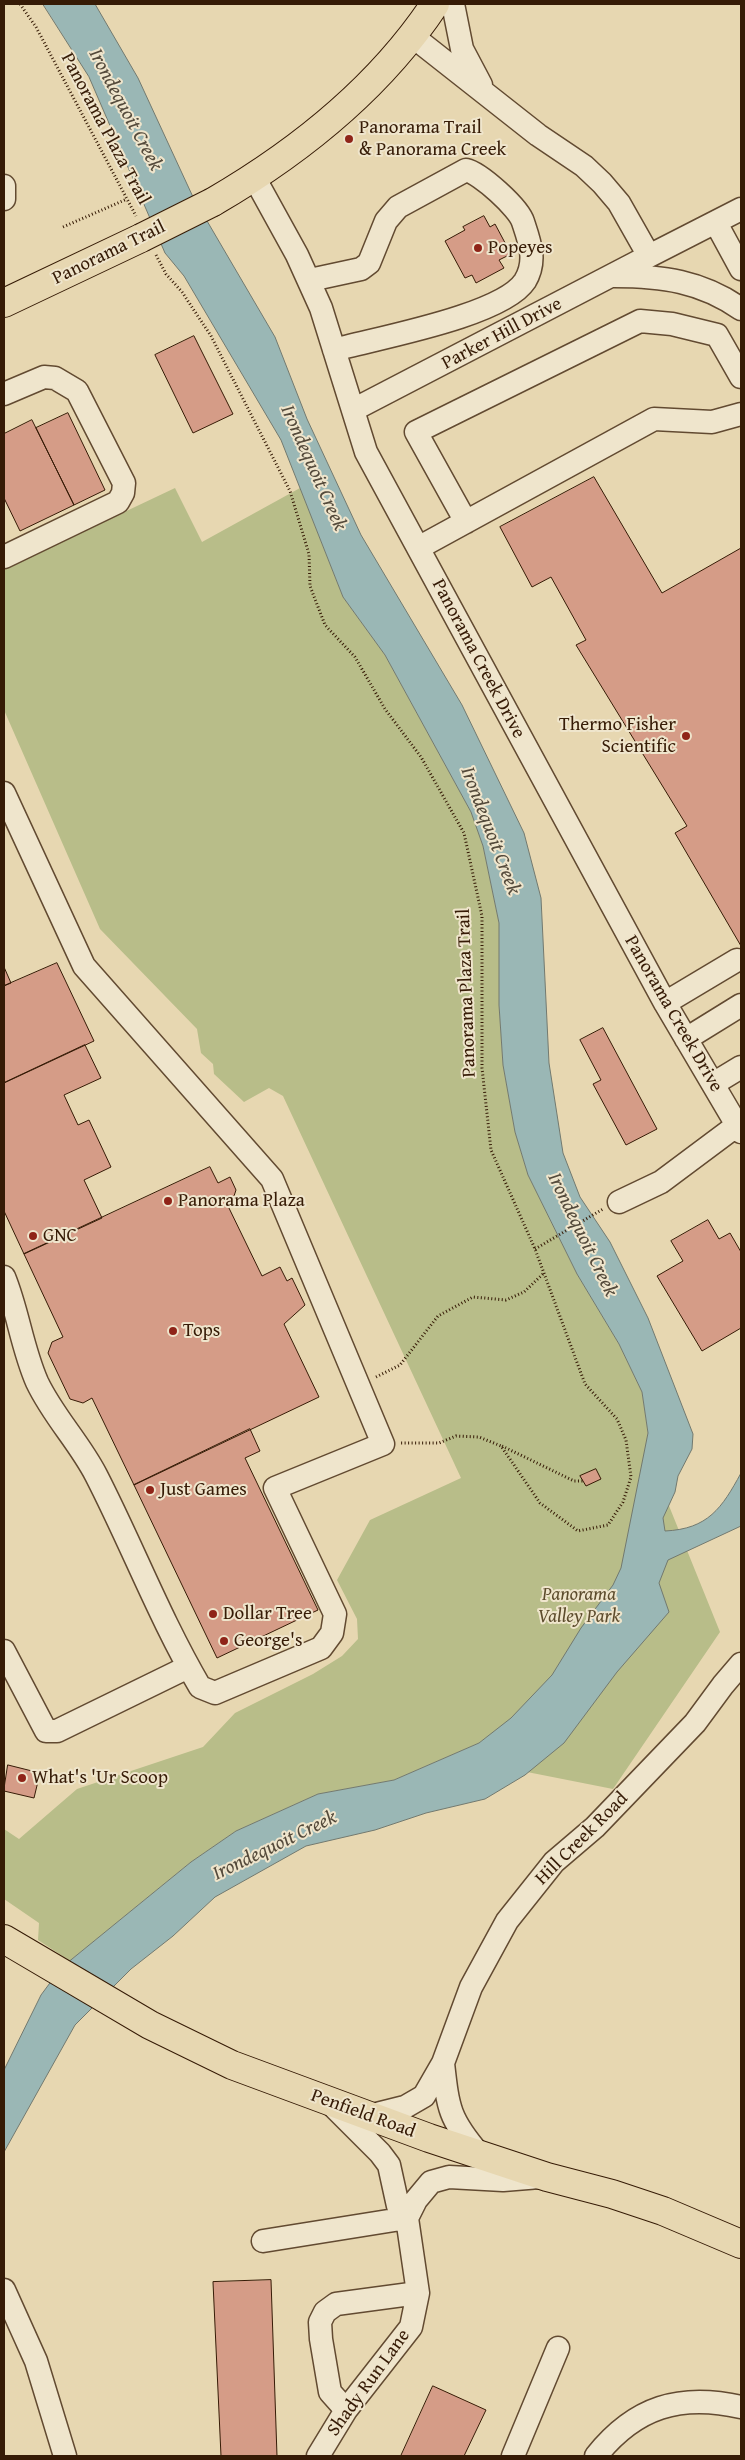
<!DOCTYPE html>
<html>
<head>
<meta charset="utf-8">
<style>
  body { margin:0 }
  #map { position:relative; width:745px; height:2460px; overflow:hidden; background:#e7d7b1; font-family:"Gentium Book Plus",serif }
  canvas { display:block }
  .frame { position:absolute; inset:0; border:5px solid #361b06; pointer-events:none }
</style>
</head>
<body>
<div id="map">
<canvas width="745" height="2460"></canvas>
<div class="frame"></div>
</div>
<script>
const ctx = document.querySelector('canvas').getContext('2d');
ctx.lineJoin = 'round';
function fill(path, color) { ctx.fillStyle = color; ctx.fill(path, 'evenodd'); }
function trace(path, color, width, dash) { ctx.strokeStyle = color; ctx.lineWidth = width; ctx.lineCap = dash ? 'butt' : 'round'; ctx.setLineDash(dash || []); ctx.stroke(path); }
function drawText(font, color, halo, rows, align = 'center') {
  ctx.font = font + ' "Gentium Book Plus",serif'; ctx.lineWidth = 4; ctx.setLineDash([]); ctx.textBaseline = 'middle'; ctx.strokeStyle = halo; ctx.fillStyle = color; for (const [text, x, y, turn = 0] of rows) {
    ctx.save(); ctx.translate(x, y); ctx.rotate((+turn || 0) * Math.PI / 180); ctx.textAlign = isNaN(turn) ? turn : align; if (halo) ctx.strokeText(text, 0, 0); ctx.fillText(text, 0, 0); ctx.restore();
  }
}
const green = new Path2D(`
  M175,488L202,542L300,488L343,597L385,655L471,812L483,846L499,923V1005L503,1065L515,1132L528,1175L577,1274L619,1344L642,1392L648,1433L646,1449L720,1632L613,1789L517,1770L499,1728L479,1743L394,1780L318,1794L236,1831L191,1862L70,1961L38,1940L39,1923L4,1899V1829L19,1839L77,1789L203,1747L235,1713L313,1674L342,1656L358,1639L357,1619L337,1580L370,1520L461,1478L283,1096L269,1088L244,1102L214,1074L213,1064L201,1053L197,1029L100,929L4,710V569Z`);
const water = new Path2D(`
  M43,4H95L138,78L193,197L275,337L307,419L361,535L462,705L524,833L541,898L549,1063L563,1153L580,1197L610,1242L648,1318L693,1434L692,1449L678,1476L675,1492L663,1518L665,1531C708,1529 722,1508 741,1473V1526L668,1560L659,1583L669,1612L617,1672L564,1743L525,1775L485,1799L426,1813L375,1830L306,1846L215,1897L173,1936L131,1969L75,2025L4,2152V2070L41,1995L61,1968L191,1862L236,1831L318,1794L394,1780L479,1743L511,1718L552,1675L581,1628L613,1585L621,1568L648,1433L642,1392L619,1344L577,1274L528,1175L515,1132L503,1065L499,1005V923L483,846L471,812L385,655L343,597L281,440L184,276L165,253L89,77Z`);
const building = new Path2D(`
  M484,216L490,227L495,224L511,254L499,260L504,268L476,283L472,275L465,278L445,241L465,230L463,227Z
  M194,336L233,414L193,433L155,355Z
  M68,413L105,490L74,505L36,428Z
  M32,420L74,505L20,531L4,498V434Z
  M594,477L662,593L741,548V946L675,833L687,826L576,645L586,640L551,577L532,587L500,527Z
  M57,963L94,1041L4,1083V986Z
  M4,967L11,983L4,986Z
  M603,1028L657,1129L626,1145L593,1084L601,1080L580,1040Z
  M85,1045L101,1078L64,1095L78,1125L89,1120L111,1167L84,1180L102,1218L24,1254L4,1211V1083Z
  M210,1167L218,1183L230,1177L236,1190L232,1202L227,1204L262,1276L280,1267L287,1281L292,1278L305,1305L284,1324L319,1397L134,1485L92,1398L83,1403L70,1399L48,1353L52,1342L63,1337L24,1254Z
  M708,1220L719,1239L730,1233L741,1252V1328L702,1351L657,1276L683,1261L671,1241Z
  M250,1429L260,1451L245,1458L318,1610L217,1658L134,1485Z
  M596,1469L601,1479L586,1486L580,1476Z
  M8,1765L40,1773L34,1798L4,1791Z
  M271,2280L277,2456H221L213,2282Z
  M433,2386L486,2410L464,2456H401Z`);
const path = new Path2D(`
  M20,4L36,27L136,216
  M63,227L127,199
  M156,255L166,274L182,292L211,336L290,491L309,554L310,586L325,625L355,657L385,709L421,757L464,833L482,916V1068L491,1150L535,1249L585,1384L617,1419L626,1440L631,1477L623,1502L608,1525L578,1531L540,1503L501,1446L479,1437L456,1436L439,1443H401
  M535,1249L603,1209
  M376,1377L400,1365L438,1316L473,1297L506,1300L524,1292L544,1273
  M502,1446L574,1481H583`);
const minor = new Path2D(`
  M453,4L462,49L481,85
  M411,35L538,135L584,166L602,183L619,203L649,256L741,209
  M254,177L297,255L321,308L366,452L665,1003L741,1132
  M4,186V199
  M716,223L741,269
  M614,276C662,276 701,281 741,309
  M310,280L361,269L369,263L386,221L398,207L466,170C480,173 519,208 523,222C530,243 537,261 525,281C502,316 377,338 334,350
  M4,394L44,377L55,378L77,391L124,483L123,493L118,502L4,557
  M353,410L649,256
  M466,522L416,432L640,321L672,324L717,335L741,377
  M418,548L654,419L712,422L741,414
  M4,793L84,966L272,1179L383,1444L275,1488L335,1614L332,1633L321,1648L215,1693L200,1687C160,1619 132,1545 96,1475C79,1442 53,1416 37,1382C22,1348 18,1311 4,1277
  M665,1003L737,960
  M686,1039L741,1005
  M713,1084L741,1067
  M619,1202L661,1182L736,1126
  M4,1651L46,1731H57L188,1667
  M443,2063C448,2108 449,2119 479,2154
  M369,2116L405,2107L424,2096L443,2063L471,1987L507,1921L554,1862L595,1827L695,1723L723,1685L741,1664
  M407,2218L416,2200L431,2182L449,2177L503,2180L540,2177
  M263,2241L407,2218
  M4,2290L36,2361L65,2456
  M346,2410L330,2392L321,2339L320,2322L325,2312L336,2304L418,2293
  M318,2456L346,2410L411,2327L418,2293L407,2218L398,2206L389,2165L380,2153L329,2102
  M513,2456L558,2348
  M596,2456C635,2407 680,2393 741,2407`);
const major = new Path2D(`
  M213,202C299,152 380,87 435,4
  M4,303L141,238
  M4,1939L150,2025L232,2065L429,2138L547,2177L612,2194L663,2211L741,2244`);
const majorBridge = new Path2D(`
  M141,238L213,202`);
const markers = [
  [349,139,5,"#8f2418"],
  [478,248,5,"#8f2418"],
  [686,736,5,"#8f2418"],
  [168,1201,5,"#8f2418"],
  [33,1236,5,"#8f2418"],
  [173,1331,5,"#8f2418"],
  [150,1490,5,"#8f2418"],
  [213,1614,5,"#8f2418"],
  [224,1641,5,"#8f2418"],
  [22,1778,5,"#8f2418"]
];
const poiNames = [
  ["Panorama Trail",359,128],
  ["& Panorama Creek",359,150],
  ["Popeyes",488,248],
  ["Thermo Fisher",676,725,"right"],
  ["Scientific",676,747,"right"],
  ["Panorama Plaza",178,1201],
  ["GNC",43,1236],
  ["Tops",183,1331],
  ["Just Games",160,1490],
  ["Dollar Tree",223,1614],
  ["George's",234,1641],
  ["What's 'Ur Scoop",32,1778]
];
const streetNames = [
  ["Panorama Plaza Trail",105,129,62],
  ["Panorama Trail",109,253,-26],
  ["Parker Hill Drive",502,334,-28],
  ["Panorama Creek Drive",478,659,62],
  ["Panorama Plaza Trail",467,993,-92],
  ["Panorama Creek Drive",673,1014,60],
  ["Hill Creek Road",582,1839,-45],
  ["Penfield Road",363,2114,20],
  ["Shady Run Lane",369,2383,-54]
];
const parkNames = [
  ["Panorama",579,1595],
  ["Valley Park",579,1617]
];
const waterNames = [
  ["Irondequoit Creek",125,110,62],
  ["Irondequoit Creek",313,468,66],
  ["Irondequoit Creek",490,831,69],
  ["Irondequoit Creek",582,1235,64],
  ["Irondequoit Creek",275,1846,-26]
];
fill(green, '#b8bd89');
fill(water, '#9ab7b5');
trace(water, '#72796f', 1);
fill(building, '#d59c87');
trace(building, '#361b06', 1);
trace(minor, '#624a31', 25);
trace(major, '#361b06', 30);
trace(path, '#361b06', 3, [1, 2.5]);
trace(minor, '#efe5cc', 22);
trace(major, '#e7d7b1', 28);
trace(majorBridge, '#361b06', 30, []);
trace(majorBridge, '#e7d7b1', 28);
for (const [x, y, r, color] of markers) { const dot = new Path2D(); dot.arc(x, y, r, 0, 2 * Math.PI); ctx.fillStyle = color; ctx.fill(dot); trace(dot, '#efe5cc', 2); }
drawText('19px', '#361b06', '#efe5cc', poiNames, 'left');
drawText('19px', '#361b06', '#efe5cc', streetNames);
drawText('italic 19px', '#5d4c2d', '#efe5cc', parkNames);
drawText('italic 20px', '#544a3b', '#efe5cc', waterNames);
</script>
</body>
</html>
